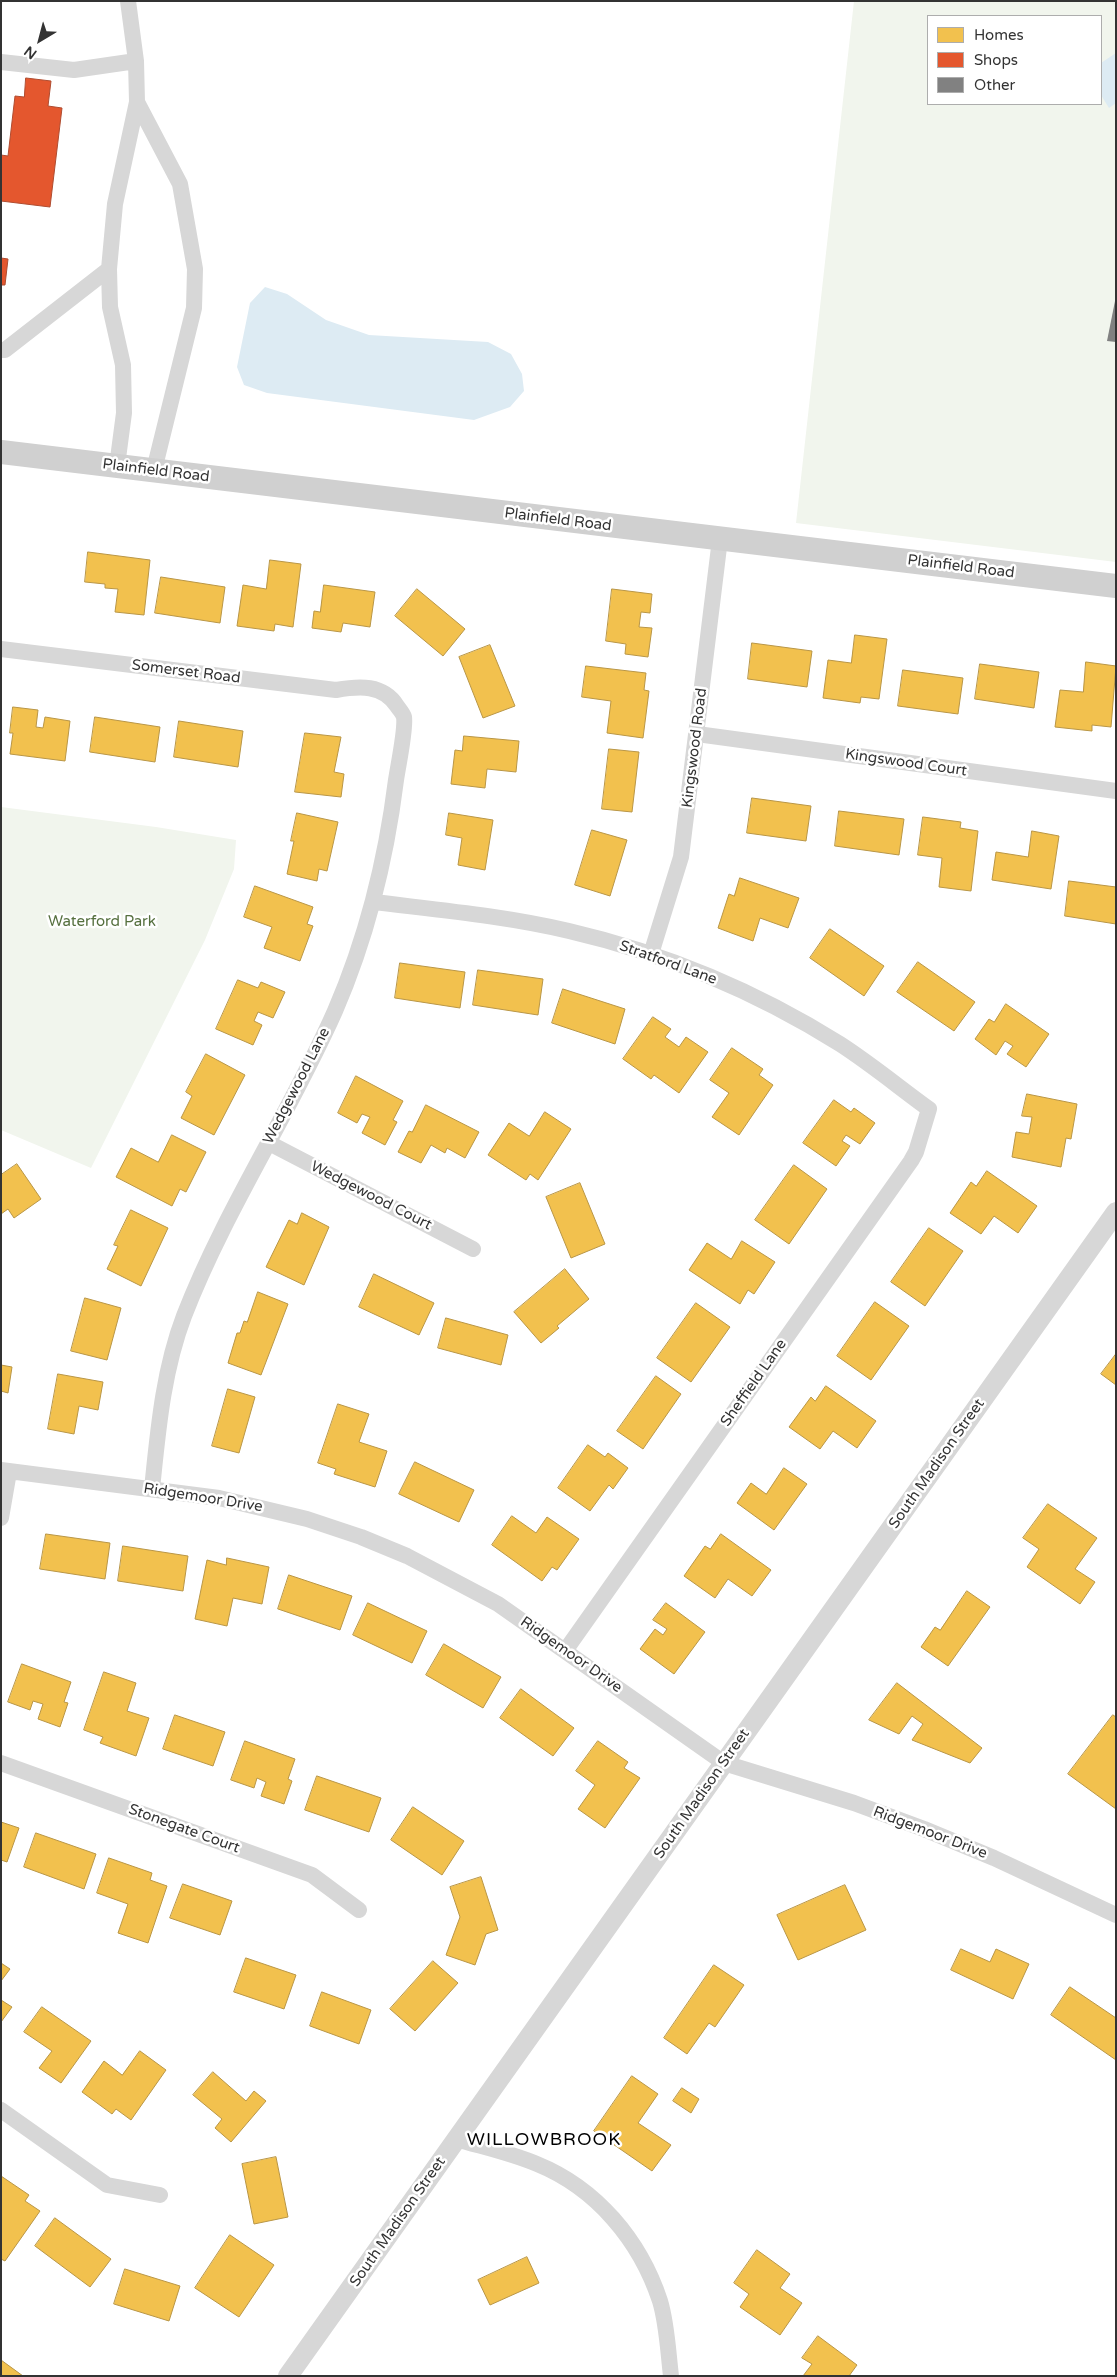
<!DOCTYPE html>
<html>
<head>
<meta charset="utf-8">
<style>
  body { margin:0 }
  #map { position:relative; width:1117px; height:2377px; overflow:hidden; background:#fff; font-family:"Varela Round",sans-serif }
  canvas { display:block }
  .frame { position:absolute; inset:0; border:2px solid #333; pointer-events:none }
  .legend { position:absolute; left:927px; top:15px; width:175px; height:90px; box-sizing:border-box; background:#fff; border:1px solid #adadad; margin:0; padding:6px 9px; list-style:none; font-size:15px; color:#333 }
  .legend li { display:flex; align-items:center; gap:10px; height:25px }
  .legend b { width:25px; border:1px solid #adadad }
  .north { position:absolute; left:15px; top:15px; width:50px; height:50px; -webkit-text-stroke:4px #fff; paint-order:stroke; rotate:217deg; font-size:14px; font-weight:700; line-height:20px; text-align:center; color:#333 }
  .north::after { content:''; display:block; margin:auto; width:18px; height:22px; background:#333; clip-path:polygon(50% 0,100% 100%,50% 72%,0 100%) }
</style>
</head>
<body>
<div id="map">
<canvas width="1117" height="2377"></canvas>
<div class="frame"></div>
<ul class="legend">
<li><b style="height:14px;background:#f2c14e"></b>Homes</li>
<li><b style="height:14px;background:#e4572e"></b>Shops</li>
<li><b style="height:14px;background:#818181"></b>Other</li>
</ul>
<div class="north">N</div>
</div>
<script>
const ctx = document.querySelector('canvas').getContext('2d');
ctx.lineJoin = 'round';
function fill(path, color) { ctx.fillStyle = color; ctx.fill(path, 'evenodd'); }
function trace(path, color, width, dash) { ctx.strokeStyle = color; ctx.lineWidth = width; ctx.lineCap = dash ? 'butt' : 'round'; ctx.setLineDash(dash || []); ctx.stroke(path); }
function drawText(font, color, halo, rows, align = 'center') {
  ctx.font = font + ' "Varela Round",sans-serif'; ctx.lineWidth = 5; ctx.setLineDash([]); ctx.textBaseline = 'middle'; ctx.strokeStyle = halo; ctx.fillStyle = color; for (const [text, x, y, turn = 0] of rows) {
    ctx.save(); ctx.translate(x, y); ctx.rotate((+turn || 0) * Math.PI / 180); ctx.textAlign = isNaN(turn) ? turn : align; if (halo) ctx.strokeText(text, 0, 0); ctx.fillText(text, 0, 0); ctx.restore();
  }
}
const green = new Path2D(`
  M854,1H1116V562L796,523ZM928,16H1101V104H928Z
  M1,807L156,827L236,840L234,869L205,940L91,1168L1,1130Z`);
const water = new Path2D(`
  M1116,53V103L1109,108L1101,95V63Z
  M265,287L287,294L326,320L369,335L488,342L511,354L522,374L524,391L510,407L474,420L267,393L244,385L237,367L250,303Z`);
const homes = new Path2D(`
  M88,552L150,560L144,615L115,612L118,589L105,588V584L85,582Z
  M270,560L301,564L293,627L275,624L274,631L237,626L243,585L266,589Z
  M161,577L225,587L220,623L155,613Z
  M324,585L375,592L370,627L343,623L341,632L312,628L314,611L320,612Z
  M417,589L465,629L443,656L395,616Z
  M612,589L652,594L650,613L641,612L639,627L652,628L648,657L625,654L626,644L606,641Z
  M855,635L887,639L879,699L861,697L860,703L823,698L828,660L851,663Z
  M752,643L812,651L807,687L748,679Z
  M490,645L515,706L483,718L459,657Z
  M1086,662L1116,666L1111,727L1092,725V731L1055,727L1060,690L1083,692Z
  M980,664L1039,672L1034,708L975,699Z
  M586,666L646,673L644,690L649,691L643,738L607,733L611,701L582,697Z
  M903,670L963,678L958,714L898,706Z
  M13,707L38,710L36,727L43,728L45,717L70,721L65,761L10,754L13,733H10Z
  M95,717L160,727L155,762L90,752Z
  M179,721L243,731L238,767L174,757Z
  M305,733L341,737L334,772L344,774L341,797L295,792Z
  M464,736L519,741L516,772L487,769L485,788L451,784L455,750L462,751Z
  M609,749L639,752L632,812L602,809Z
  M752,798L811,806L806,841L747,833Z
  M839,811L904,819L899,855L835,846Z
  M297,813L338,822L327,871L319,869L317,881L287,874L294,841H291Z
  M449,813L493,820L485,870L458,865L462,838L446,835Z
  M923,817L961,822L960,828L978,831L971,891L939,887L942,858L918,855Z
  M592,830L627,840L610,896L575,885Z
  M1032,831L1059,836L1051,889L992,880L996,852L1028,857Z
  M740,878L799,898L788,928L760,918L753,941L718,928L729,894L734,896Z
  M1069,881L1116,887V924L1065,916Z
  M255,886L313,907L307,924L313,926L300,961L264,948L272,927L244,917Z
  M830,929L884,966L864,996L810,958Z
  M918,962L975,1002L954,1031L897,992Z
  M400,963L465,972L460,1008L395,998Z
  M478,970L543,979L538,1015L473,1005Z
  M238,980L258,988L261,982L285,992L273,1018L258,1012L254,1021L262,1025L253,1045L216,1029Z
  M563,989L625,1009L615,1044L552,1023Z
  M1006,1004L1049,1034L1026,1067L1007,1054L1013,1046L1005,1041L996,1055L975,1039L989,1019L994,1022Z
  M653,1017L671,1029L665,1037L679,1047L686,1037L708,1052L679,1093L654,1075L651,1079L623,1059Z
  M732,1048L763,1069L759,1075L773,1085L739,1135L712,1117L729,1093L710,1080Z
  M206,1054L245,1075L214,1135L181,1118L192,1096L186,1092Z
  M356,1076L403,1101L393,1120L397,1122L385,1145L362,1133L370,1117L362,1114L357,1123L338,1113Z
  M1027,1094L1077,1104L1071,1139L1066,1138L1061,1167L1012,1157L1016,1132L1029,1134L1032,1117L1022,1116Z
  M834,1100L851,1112L854,1108L875,1123L860,1144L846,1135L842,1141L850,1146L836,1166L803,1143Z
  M426,1105L479,1132L465,1158L447,1148L445,1153L431,1145L421,1163L398,1152L409,1131L412,1132Z
  M545,1112L571,1129L538,1180L530,1174L526,1180L488,1155L509,1123L529,1136Z
  M172,1135L206,1152L186,1192L180,1189L172,1206L116,1177L131,1148L158,1162Z
  M17,1164L41,1199L14,1218L8,1209L1,1214V1175Z
  M794,1165L827,1189L789,1244L755,1220Z
  M987,1171L1037,1206L1018,1233L994,1216L981,1234L950,1213L971,1182L976,1186Z
  M580,1183L605,1244L571,1258L546,1197Z
  M131,1210L168,1228L141,1286L107,1269L118,1246L114,1245Z
  M302,1213L329,1227L304,1285L266,1267L289,1220L297,1224Z
  M929,1228L963,1251L925,1306L891,1282Z
  M742,1241L775,1262L754,1294L748,1290L740,1304L689,1270L707,1243L731,1259Z
  M565,1269L589,1299L557,1326L559,1328L541,1343L514,1312Z
  M374,1274L434,1303L419,1335L359,1307Z
  M258,1292L288,1304L261,1375L228,1363L237,1333H240L244,1321L247,1322Z
  M85,1298L121,1308L107,1360L71,1351Z
  M875,1302L909,1326L871,1380L837,1356Z
  M696,1303L730,1327L691,1382L657,1358Z
  M446,1318L508,1335L501,1365L438,1348Z
  M1116,1354V1385L1101,1374Z
  M1,1365L12,1367L8,1393L1,1391Z
  M58,1374L103,1382L98,1410L79,1406L74,1434L48,1429Z
  M656,1376L681,1394L643,1449L617,1431Z
  M826,1386L876,1421L857,1448L833,1431L820,1449L789,1427L811,1397L815,1401Z
  M228,1389L255,1397L239,1453L212,1446Z
  M338,1404L369,1414L359,1442L387,1451L375,1487L334,1474L336,1469L318,1463Z
  M588,1445L605,1457L608,1453L628,1468L613,1489L609,1485L590,1511L558,1488Z
  M415,1462L474,1490L459,1522L399,1494Z
  M784,1468L807,1484L774,1530L737,1503L751,1483L766,1494Z
  M1048,1504L1097,1538L1075,1569L1095,1582L1080,1604L1027,1567L1039,1549L1023,1538Z
  M512,1516L536,1533L547,1517L579,1539L557,1570L552,1567L542,1581L492,1545Z
  M46,1534L110,1543L105,1579L40,1569Z
  M721,1534L771,1570L752,1596L728,1579L715,1598L684,1576L705,1546L710,1549Z
  M123,1546L188,1556L183,1591L118,1581Z
  M227,1558L269,1567L262,1604L233,1598L227,1626L195,1619L207,1560L226,1565Z
  M289,1575L352,1596L340,1630L278,1609Z
  M967,1591L990,1607L948,1666L921,1647L935,1627L940,1630Z
  M368,1603L427,1631L412,1663L353,1635Z
  M666,1603L705,1632L674,1674L640,1649L655,1629L663,1635L667,1629L653,1620Z
  M444,1644L501,1677L483,1708L426,1675Z
  M22,1664L71,1682L64,1702L68,1703L60,1727L38,1719L43,1704L33,1701L30,1710L8,1702Z
  M104,1672L136,1683L127,1711L149,1718L136,1756L100,1743L103,1737L84,1730Z
  M897,1683L982,1748L970,1763L912,1740L923,1724L912,1716L899,1734L869,1720Z
  M521,1689L574,1728L553,1756L500,1718Z
  M175,1715L225,1732L213,1766L163,1749Z
  M1113,1715L1116,1717V1809L1068,1774Z
  M245,1741L295,1759L288,1779L292,1781L284,1804L261,1796L266,1782L257,1778L254,1788L231,1780Z
  M598,1741L628,1762L624,1768L640,1778L605,1828L578,1809L595,1785L576,1771Z
  M317,1776L381,1798L369,1832L305,1810Z
  M413,1807L464,1841L442,1875L391,1840Z
  M1,1822L19,1828L7,1862L1,1860Z
  M36,1833L96,1854L84,1889L24,1867Z
  M109,1858L152,1873L150,1880L167,1886L148,1943L118,1933L128,1904L97,1893Z
  M481,1877L498,1930L486,1934L475,1965L446,1955L460,1917L450,1887Z
  M183,1884L232,1901L220,1935L170,1918Z
  M845,1885L866,1930L798,1960L777,1915Z
  M961,1949L990,1962L996,1949L1029,1964L1013,1999L951,1970Z
  M246,1958L296,1975L284,2009L234,1992Z
  M433,1961L458,1983L415,2031L390,2009Z
  M1,1963L10,1969L1,1981Z
  M714,1965L744,1985L715,2027L709,2023L687,2054L664,2038Z
  M1070,1987L1116,2018V2060L1051,2015Z
  M322,1992L371,2010L359,2044L310,2026Z
  M1,2000L12,2007L1,2022Z
  M42,2007L91,2041L61,2083L39,2068L52,2051L24,2032Z
  M140,2051L166,2070L131,2120L116,2109L112,2114L82,2092L104,2061L122,2075Z
  M213,2072L246,2101L254,2091L266,2101L231,2142L215,2128L222,2119L193,2095Z
  M632,2076L658,2094L638,2123L671,2145L652,2171L594,2131Z
  M682,2088L699,2099L691,2113L673,2101Z
  M276,2157L288,2217L254,2224L242,2164Z
  M1,2176L29,2195L25,2201L40,2211L5,2261L1,2259Z
  M55,2218L111,2259L90,2287L35,2246Z
  M230,2235L274,2265L239,2317L195,2288Z
  M757,2250L790,2274L780,2288L802,2303L780,2335L740,2307L749,2294L734,2283Z
  M527,2257L539,2283L490,2305L478,2280Z
  M125,2269L180,2286L169,2321L114,2304Z
  M818,2336L857,2365L849,2376H803L812,2364L802,2358Z
  M1,2360L23,2376H1Z`);
const shops = new Path2D(`
  M26,78L51,81L48,106L62,108L50,207L1,201V155L8,156L15,96L24,97Z
  M1,258L8,259L5,285H1Z`);
const building = new Path2D(`
  M1115,301H1116V342L1107,341Z`);
const minor = new Path2D(`
  M1,62L74,70L136,61
  M137,102L180,184L195,269L194,308L154,470
  M1,350H5L109,269
  M117,466L124,413L123,365L110,307L109,269L115,204L137,102L136,61L128,1
  M1,649L336,690C359,686 383,684 397,706C399,709 403,713 404,717C406,729 398,766 396,780C386,860 367,937 335,1011C289,1115 225,1210 184,1316C163,1371 158,1431 152,1489
  M697,734L1116,791
  M374,902C439,910 505,916 569,931C664,953 757,992 840,1044C871,1064 900,1088 929,1109L916,1152L911,1161L565,1651
  M651,954L681,857L720,539
  M269,1143L473,1249
  M1,1470L219,1498L307,1519L361,1537L407,1556L498,1604L724,1763L854,1803L924,1829L994,1858L1116,1915
  M1,1518L9,1472
  M1,1763L312,1875L359,1910
  M1,2110L107,2185L160,2195
  M456,2139C483,2147 511,2153 537,2164C596,2188 640,2240 660,2301C667,2324 668,2351 671,2376`);
const tertiary = new Path2D(`
  M288,2376L1116,1212`);
const secondary = new Path2D(`
  M1,452L1116,586`);
const streetNames = [
  ["Plainfield Road",156,471,7],
  ["Plainfield Road",558,520,7],
  ["Plainfield Road",961,567,7],
  ["Somerset Road",186,672,7],
  ["Kingswood Road",695,748,-83],
  ["Kingswood Court",906,763,8],
  ["Stratford Lane",668,963,20],
  ["Wedgewood Lane",297,1086,-63],
  ["Wedgewood Court",371,1196,27],
  ["Sheffield Lane",754,1383,-55],
  ["South Madison Street",937,1464,-55],
  ["Ridgemoor Drive",203,1498,9],
  ["Ridgemoor Drive",571,1655,35],
  ["South Madison Street",702,1794,-55],
  ["Stonegate Court",184,1829,20],
  ["Ridgemoor Drive",930,1833,21],
  ["South Madison Street",398,2222,-55]
];
const parkNames = [
  ["Waterford Park",102,922]
];
const quarterNames = [
  ["WILLOWBROOK",544,2140]
];
fill(green, '#f1f5ed');
fill(water, '#ddebf3');
fill(homes, '#f2c14e');
trace(homes, '#b99646', 1);
fill(shops, '#e4572e');
trace(shops, '#af4c30', 1);
fill(building, '#818181');
trace(minor, '#d7d7d7', 16);
trace(tertiary, '#d7d7d7', 20);
trace(secondary, '#d0d0d0', 24);
drawText('15px', '#333', '#fff', streetNames);
drawText('15px', '#56703f', '#fff', parkNames);
ctx.letterSpacing = '1px';
drawText('18px', '#000', '#fff', quarterNames);
ctx.letterSpacing = '0px';
</script>
</body>
</html>
